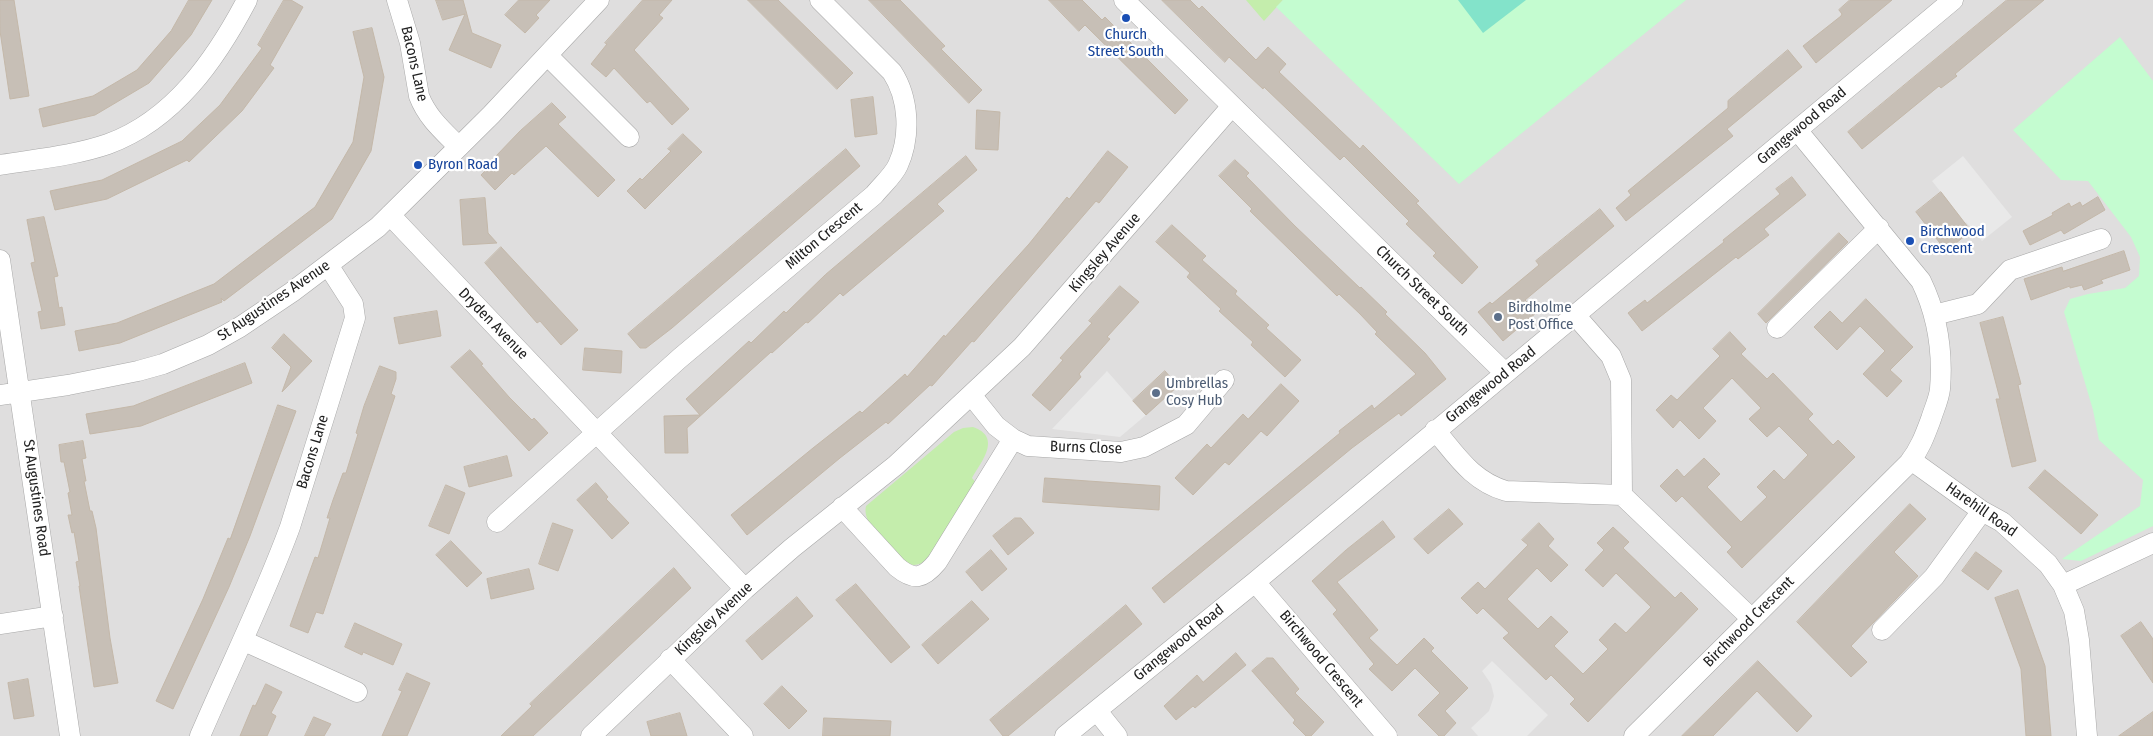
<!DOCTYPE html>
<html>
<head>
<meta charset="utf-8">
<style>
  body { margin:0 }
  canvas { display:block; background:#f2f0e7 }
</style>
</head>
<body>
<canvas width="2153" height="736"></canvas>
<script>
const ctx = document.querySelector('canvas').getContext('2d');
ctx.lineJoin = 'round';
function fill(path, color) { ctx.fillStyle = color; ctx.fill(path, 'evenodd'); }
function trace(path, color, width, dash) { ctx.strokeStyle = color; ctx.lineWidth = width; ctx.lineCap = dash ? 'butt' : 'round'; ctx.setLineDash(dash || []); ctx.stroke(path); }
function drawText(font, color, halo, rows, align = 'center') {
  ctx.font = font + ' "Fira Sans Condensed",sans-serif'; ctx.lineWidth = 4.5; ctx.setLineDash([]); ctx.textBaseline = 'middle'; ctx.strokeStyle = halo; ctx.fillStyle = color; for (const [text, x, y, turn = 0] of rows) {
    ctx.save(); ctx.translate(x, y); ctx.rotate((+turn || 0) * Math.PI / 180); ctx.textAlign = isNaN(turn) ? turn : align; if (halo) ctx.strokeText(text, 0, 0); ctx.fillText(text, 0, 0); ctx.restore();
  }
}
const residential = new Path2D(`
  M0,0H2153V736H0Z`);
const grass = new Path2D(`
  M1246,0H1283L1264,21Z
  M973,427C1002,437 982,461 972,478L977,484L929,560C919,565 913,567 903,562C891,549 861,524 866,506L954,432L963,428Z`);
const park = new Path2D(`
  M1283,0H1686L1459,184L1276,7Z
  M2120,37L2153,81V526L2081,561L2062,559L2140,506L2143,480L2099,440L2093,410L2064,312L2070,299L2088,294L2125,288L2139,276L2140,257L2131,237L2088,181L2061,180L2013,130Z`);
const pitch = new Path2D(`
  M1458,0H1526L1483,33Z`);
const parking = new Path2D(`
  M1963,156L2012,217L1982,241L1966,222L1960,226L1947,200L1932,181Z
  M1107,371L1146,415L1120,437L1052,429Z
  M1492,661L1548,715L1527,736H1478L1471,728L1489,711L1494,696L1491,684L1482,671Z`);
const building = new Path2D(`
  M0,0H14L29,96L10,99L0,31Z
  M189,0H212L191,35L149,83L95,115L43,127L39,109L93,96L137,70L171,31Z
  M284,0H291L303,7L270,65L274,68L242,111L189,162L187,160L107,199L55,210L50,191L102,180L182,141L220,105L262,48L258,45Z
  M436,0H463L472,33L501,45L491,68L449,50L465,14L443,20Z
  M519,0H550L536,15L539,18L525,33L505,15Z
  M643,0H672L659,15L663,18L634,50L689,109L672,125L650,101L647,103L614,68L606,77L591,64L607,44L605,43Z
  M748,0H778L853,73L837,89Z
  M869,0H900L945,46L941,49L982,90L969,103Z
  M1049,0H1082L1102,20L1105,17L1188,100L1175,114L1085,25L1079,31Z
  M1162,0H1190L1199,9L1202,6L1256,60L1268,47L1286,64L1279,72L1360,149L1363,145L1419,201L1416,203L1478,267L1462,284L1433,256L1436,253L1406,224L1409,221L1344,156L1340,160L1264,87L1263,89L1229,57L1225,62Z
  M1850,0H1892L1816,63L1803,46L1841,16L1842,14L1839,10Z
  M2007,0H2044L1955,74L1957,76L1941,88L1939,86L1862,149L1848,132Z
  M372,28L384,77L371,151L332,219L224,301L221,298L222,302L120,343L79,351L75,331L117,323L214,284L315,207L353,142L364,77L353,32Z
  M1788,50L1802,67L1727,129L1733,136L1626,221L1616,208L1631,195L1628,191L1728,108V101Z
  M873,97L877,134L855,137L851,100Z
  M552,103L566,117L558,124L615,180L598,197L546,146L514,175L512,173L495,190L481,175L498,158L496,156L520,131Z
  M977,110L1000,112L998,150L976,149Z
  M683,134L702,152L645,209L627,191L640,178L642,180L671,151L668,149Z
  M846,149L860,166L672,328L646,348H640L628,334Z
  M1108,151L1128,167L1099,203L1096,201L974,342L972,341L932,386L930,385L888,424L886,422L840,458L747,535L731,515L813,448L860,411L862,413L905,374L907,377L944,335L945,337L1029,244L1067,197L1069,199Z
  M966,156L977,170L937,204L944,211L843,296L840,293L808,323L806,322L772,353L771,352L687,428L688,453H665L664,416L700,415L686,399L749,341L751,343L784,311L786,313L825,275Z
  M1235,160L1249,173L1246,176L1295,226L1360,288L1361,287L1387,312L1385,314L1425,353L1446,379L1401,416L1399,413L1352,448L1164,603L1152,588L1340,433L1339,431L1372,405L1374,409L1416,374L1375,334L1377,332L1360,314L1339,294L1337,296L1250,211L1252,209L1219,176Z
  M1792,177L1806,195L1764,229L1769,235L1738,259L1736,257L1642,331L1628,313L1645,300L1647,303L1724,242L1723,240L1780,194L1776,189Z
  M1941,192L1971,231L1946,251L1916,212Z
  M2098,197L2105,210L2064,234L2061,230L2030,245L2023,231L2053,215L2052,213L2069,203L2071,207L2080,202L2082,206Z
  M485,198L488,233L497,243L463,245L460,200Z
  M1600,209L1614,226L1525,300L1536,313L1503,341L1478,312L1490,302L1492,304L1539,265L1536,261Z
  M44,217L58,276L54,277L59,308L62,307L65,325L41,329L38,312L42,311L31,263L35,262L27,220Z
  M1172,225L1206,256L1202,260L1237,291L1235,294L1269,325L1266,328L1301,360L1285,377L1251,345L1253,342L1219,311L1221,309L1187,277L1190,273L1156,242Z
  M1839,233L1848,242L1766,323L1758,314Z
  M501,247L578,330L561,345L540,321L537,323L485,263Z
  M2124,251L2130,270L2101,280L2103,283L2084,290L2082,285L2070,288V286L2031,300L2024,279L2062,267L2063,271Z
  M1120,286L1139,302L1107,337L1110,339L1079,374L1081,377L1050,411L1032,395L1063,360L1060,358L1092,323L1089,321Z
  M1866,299L1913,347L1890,370L1902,381L1887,397L1863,374L1885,351L1860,326L1837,350L1814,327L1830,311L1842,323Z
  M437,311L441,336L399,344L394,318Z
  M2003,317L2021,384L2018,385L2036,461L2012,467L1996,399H2000L1980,323Z
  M1730,332L1746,349L1741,354L1767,379L1773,373L1813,414L1808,419L1833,445L1838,440L1855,457L1742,568L1727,552L1732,547L1682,496L1676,502L1660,486L1677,469L1684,477L1704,458L1720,474L1707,487L1741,522L1767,497L1757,487L1774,470L1784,480L1808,455L1779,426L1767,437L1749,419L1761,408L1732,378L1703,408L1716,421L1699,439L1680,420L1673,428L1656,410L1671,395L1677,400L1720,356L1713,349Z
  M284,334L312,361L282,392L291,367L272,348Z
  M585,348L622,351L621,373L583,370Z
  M470,350L483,364L481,365L509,397L532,420L534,418L548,433L529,451L451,367Z
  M245,363L252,383L141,426L90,434L86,414L133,406Z
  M380,366L396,372V379L391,394L395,396L323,614L316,612L308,633L290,626L315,557L318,558L330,518H327L333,500L343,473H346L358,434L356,433L364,406Z
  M1165,371L1178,386L1146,415L1133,401Z
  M1281,384L1299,401L1267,436L1261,431L1229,465L1225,462L1193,495L1175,478L1207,444L1211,448L1243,414L1248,419Z
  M278,405L296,411L250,536L229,587L173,709L156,701L203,599L228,538L230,539Z
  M83,441L86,458L82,459L86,481H84L90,511H92L96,528L110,638L118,683L94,687L79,586H80L76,562L79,561L74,532L72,533L68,515H72L68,493L70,492L64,462H61L59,445Z
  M507,456L512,476L469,487L464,467Z
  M2045,470L2098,515L2081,534L2029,488Z
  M1045,478L1160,486L1159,510L1043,502Z
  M596,483L608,497L606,499L629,523L612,539L577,500Z
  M446,485L465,493L449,534L429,526Z
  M1910,504L1926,519L1894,552L1918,576L1851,646L1867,662L1851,677L1797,622Z
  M1449,509L1463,524L1428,554L1414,539Z
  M1015,518H1021L1034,533L1008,555L993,536Z
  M1383,521L1395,537L1337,582L1378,630L1369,638L1397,665L1424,638L1434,648L1431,651L1468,688L1445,711L1456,723L1444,736H1439L1418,715L1440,693L1415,668L1392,691L1369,669L1374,664L1333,614L1337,610L1312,581L1346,550Z
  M553,523L573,530L558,571L539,564Z
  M1539,523L1554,539L1548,546L1568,565L1551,582L1537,568L1507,599L1538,629L1551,616L1568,632L1554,646L1583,674L1608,649L1599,640L1615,623L1626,633L1651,607L1616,573L1603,587L1585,570L1604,550L1597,543L1613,527L1629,542L1623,548L1675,598L1681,592L1698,609L1588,722L1570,704L1575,699L1551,675L1546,680L1503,638L1509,633L1483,608L1477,614L1461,598L1478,582L1485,589L1528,545L1522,540Z
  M451,541L482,573L467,587L436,555Z
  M991,550L1007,569L982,591L966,572Z
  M1976,552L2002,571L1988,590L1962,571Z
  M674,568L691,588L533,736H501L532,706L530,704Z
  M529,569L534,589L491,599L487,579Z
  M856,584L910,647L891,663L836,600Z
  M2018,590L2045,666L2051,736H2026L2021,669L1995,598Z
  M797,597L813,616L762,660L746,641Z
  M972,601L989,619L938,664L922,645Z
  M1126,605L1142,624L1008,736H1003L990,720Z
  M2141,622L2153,639V683L2121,636Z
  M355,623L402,644L393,665L363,652L362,655L345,647Z
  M1236,653L1246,665L1195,708L1193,706L1176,720L1164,706L1197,675L1203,682Z
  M1267,658H1273L1299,689L1295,693L1324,722L1311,736H1306L1293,723L1295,720L1252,671Z
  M1758,661L1812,716L1797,732L1757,691L1713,736H1682Z
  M407,673L430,683L407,736H382L402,691L399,690Z
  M28,679L34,716L14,719L8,683Z
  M266,684L282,692L271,713L276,716L267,736H240L253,705L255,706Z
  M782,686L807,711L789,729L764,704Z
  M2153,712V736H2119Z
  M680,713L687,736H651L647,722Z
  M314,717L331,724L324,736H305Z
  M824,718L891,721L890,736H823Z`);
const minor = new Path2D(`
  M397,0L410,43L419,96C427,117 442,130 458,146
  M1124,0L1505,373
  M548,56L629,137
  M0,165C36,159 73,156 108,144C174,120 216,59 247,0
  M390,215L745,589
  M0,260L70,736
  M1575,315L1611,356L1621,380L1622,495
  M1934,315L1978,304L2010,270L2101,239
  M1777,328L1879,228
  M0,395L68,385L138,371L163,364L208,345L240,327L292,292L378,227L491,115L599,0
  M972,396L996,426L1013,439L1028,446L1121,452L1144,447L1186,425L1224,380
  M1435,430C1457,456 1472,481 1506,491L1622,495L1752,619
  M1911,460L1982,511L2002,522L2048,564L2063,585L2074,611L2079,640L2087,736
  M842,507L897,567C914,581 923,579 937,562L1013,439
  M497,522L680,358L874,195C882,185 893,176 898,165C911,136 909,98 892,72L820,0
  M1255,582L1387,736
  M2063,585L2153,543
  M0,624L53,616
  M1882,630L1934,577L1982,511
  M244,641L357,692
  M670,659L743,736
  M1097,711L1117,736
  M200,736C230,666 264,598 290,527L355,318L353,304L328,265
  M591,736L745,589L792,548L896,465L1022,347L1232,106
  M1065,736L1255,582L1953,0
  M1634,736L1909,463C1920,449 1925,435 1931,419C1934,409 1939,399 1940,389C1943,352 1937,314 1921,281L1797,130`);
const markers = [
  [1126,18,5,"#1a4fb4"],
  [418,165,5,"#1a4fb4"],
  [1910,241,5,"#1a4fb4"],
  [1498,317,5,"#5c6f8a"],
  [1156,393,5,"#5c6f8a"]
];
const transitNames = [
  ["Church",1126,35,"center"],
  ["Street South",1126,52,"center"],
  ["Byron Road",428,165],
  ["Birchwood",1920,232],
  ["Crescent",1920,249]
];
const streetNames = [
  ["Bacons Lane",414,64,77],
  ["Grangewood Road",1802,126,-40],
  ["Milton Crescent",824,236,-40],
  ["Kingsley Avenue",1105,253,-49],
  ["Church Street South",1422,291,44],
  ["St Augustines Avenue",274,301,-34],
  ["Dryden Avenue",493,324,46],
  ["Grangewood Road",1491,385,-39],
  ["Burns Close",1086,448,2],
  ["Bacons Lane",313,452,-73],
  ["St Augustines Road",36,498,82],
  ["Harehill Road",1981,510,35],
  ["Kingsley Avenue",714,619,-43],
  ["Birchwood Crescent",1749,622,-45],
  ["Grangewood Road",1179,643,-39],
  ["Birchwood Crescent",1321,659,50]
];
const serviceNames = [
  ["Birdholme",1508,308],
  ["Post Office",1508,325],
  ["Umbrellas",1166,384],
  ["Cosy Hub",1166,401]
];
fill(residential, '#dfdede');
fill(grass, '#c4edac');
fill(park, '#c4fcd0');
fill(pitch, '#83e3ca');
fill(parking, '#e9e9e9');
fill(building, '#c7bfb6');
trace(building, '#c4b8a9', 1);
trace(minor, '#a8a8a8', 21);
trace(minor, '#fff', 20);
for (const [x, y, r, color] of markers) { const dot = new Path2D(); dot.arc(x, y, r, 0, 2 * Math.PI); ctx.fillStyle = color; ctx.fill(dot); trace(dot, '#fff', 2); }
drawText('15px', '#164399', '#fff', transitNames, 'left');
drawText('15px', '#212121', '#fff', streetNames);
drawText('15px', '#4e5e75', '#fff', serviceNames, 'left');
</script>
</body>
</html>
